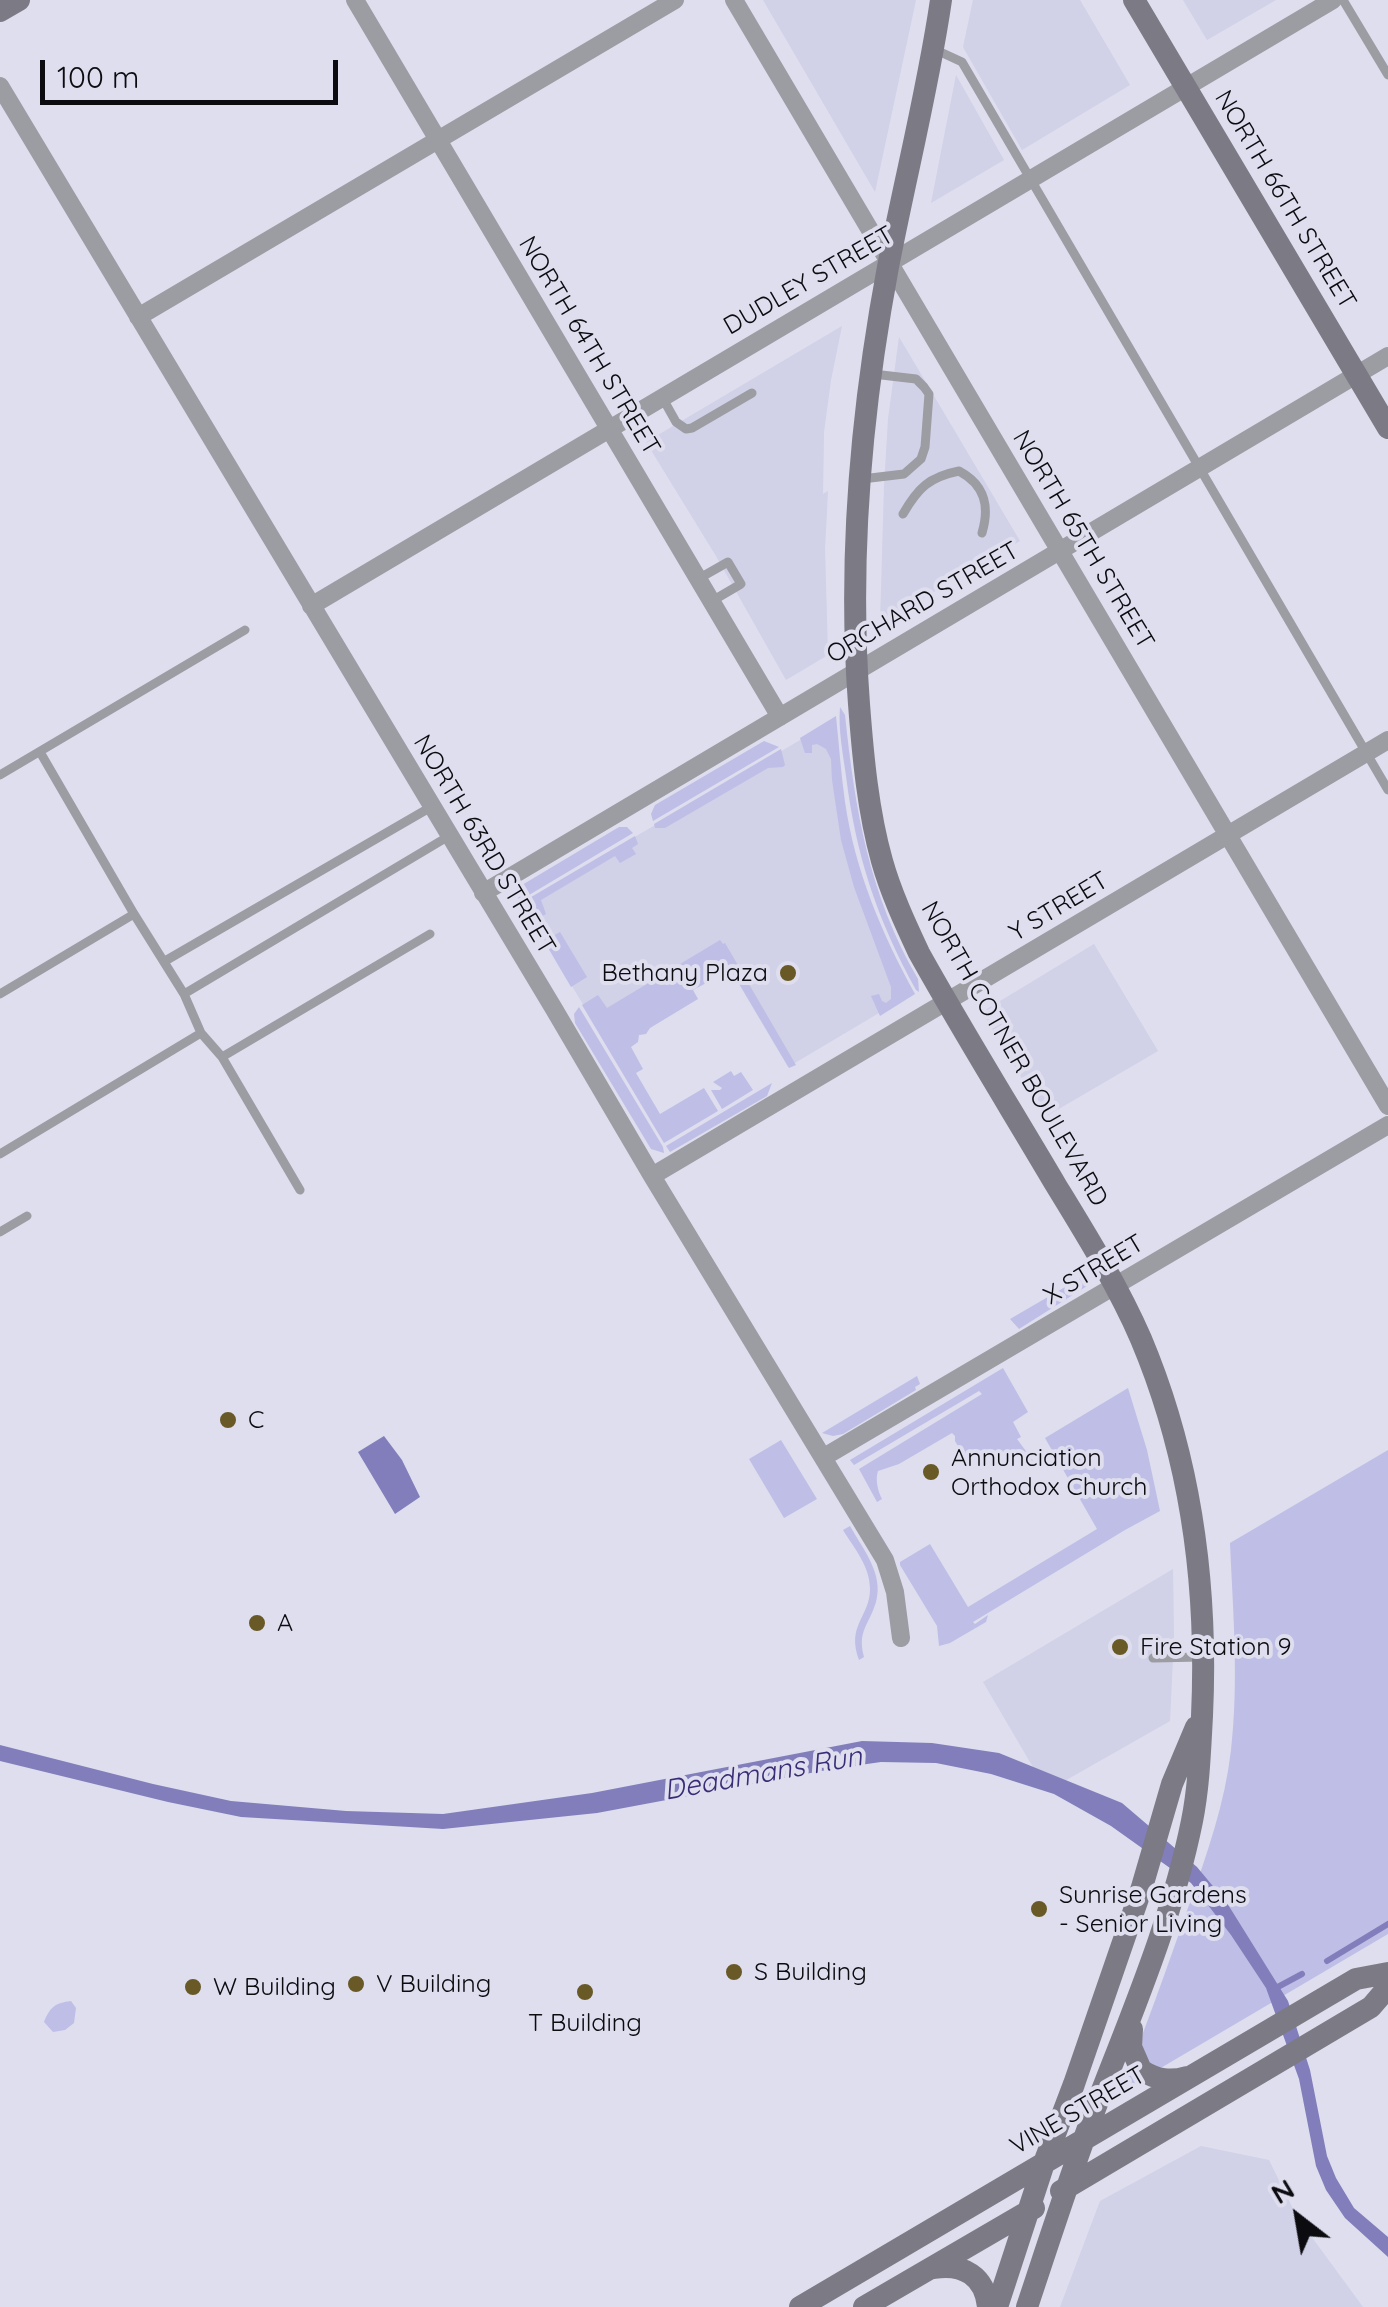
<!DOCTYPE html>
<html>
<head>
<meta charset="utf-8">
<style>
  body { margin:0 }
  #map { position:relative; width:1388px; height:2307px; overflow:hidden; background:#dedeee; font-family:Quicksand,sans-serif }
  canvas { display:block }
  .north { position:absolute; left:1248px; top:2167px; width:100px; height:100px; -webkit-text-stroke:8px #dedeee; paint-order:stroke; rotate:329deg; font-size:28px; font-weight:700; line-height:40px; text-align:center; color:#0b0b10 }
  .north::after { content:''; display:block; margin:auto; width:35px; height:45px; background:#0b0b10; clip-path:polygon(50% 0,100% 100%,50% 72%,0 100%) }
  .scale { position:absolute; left:40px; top:60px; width:298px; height:45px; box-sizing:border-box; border:5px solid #0b0b10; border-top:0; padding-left:12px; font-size:30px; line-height:35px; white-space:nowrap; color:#0b0b10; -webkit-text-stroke:8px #dedeee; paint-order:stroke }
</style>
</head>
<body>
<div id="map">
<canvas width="1388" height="2307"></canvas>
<div class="north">N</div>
<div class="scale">100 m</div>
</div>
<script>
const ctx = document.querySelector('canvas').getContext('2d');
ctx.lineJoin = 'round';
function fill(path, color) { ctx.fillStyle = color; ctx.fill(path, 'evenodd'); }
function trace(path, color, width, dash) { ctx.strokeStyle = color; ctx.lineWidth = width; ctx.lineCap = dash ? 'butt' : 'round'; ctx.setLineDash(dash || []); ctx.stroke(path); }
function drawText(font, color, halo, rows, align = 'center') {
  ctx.font = font + ' Quicksand,sans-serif'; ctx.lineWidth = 8; ctx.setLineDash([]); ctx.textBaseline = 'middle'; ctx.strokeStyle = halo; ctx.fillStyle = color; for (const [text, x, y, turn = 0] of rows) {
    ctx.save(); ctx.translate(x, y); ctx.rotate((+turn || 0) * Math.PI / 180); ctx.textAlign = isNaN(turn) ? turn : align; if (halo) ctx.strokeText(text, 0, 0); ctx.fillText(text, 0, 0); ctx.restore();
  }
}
const built = new Path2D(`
  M763,0H916L875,192Z
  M973,0H1080L1130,85L1022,150L963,47Z
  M1183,0H1276L1207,40Z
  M956,75L1004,160L931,203Z
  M842,326L831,380L824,432L823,494L828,491L825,548L828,655L786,680L716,556L646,442Z
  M899,337L1020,541L880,624L884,486L888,419Z
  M831,722L837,776L863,894L911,994L788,1067L717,947L593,1021L522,903Z
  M1094,944L1158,1051L1045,1117L982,1012Z
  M1173,1569L1174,1637L1170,1721L1047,1791L983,1682Z
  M1201,2146L1269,2160L1297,2217L1363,2307H1060L1100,2201Z`);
const green = new Path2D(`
  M840,707L845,715C855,810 869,895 918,979L919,992L916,990C877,919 856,856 846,776C843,754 838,729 840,707Z
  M836,716C839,745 841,774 845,802C855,871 882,934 915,994L880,1016L871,996L879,994L882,1001L886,1003L891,999V987L854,887L841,840L832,780L831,759L826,749L817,744L812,745V753H805L800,738Z
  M764,741L779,747L653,821L651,814L655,805Z
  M781,749L785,765L783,767L768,768L665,828H655L654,824Z
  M619,827H627L633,833L519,901L515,891L517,888Z
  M635,836L638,844L632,848L636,854L620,863L615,856L541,900L546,914L532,922L521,903Z
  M560,932L587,977L571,987L544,941Z
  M720,940L723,944L725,943L796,1065L789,1068L725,960L708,971L710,981L693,990L698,999L650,1028L646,1034L639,1035L638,1042L631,1047L643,1069L636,1073L660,1114L704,1088L718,1111L664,1143L582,1005L598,995L607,1008Z
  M579,1007L663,1147L664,1153L651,1149L575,1023L574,1014Z
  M731,1071L734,1076L741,1072L753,1090L722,1109L711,1090H720L722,1088L713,1082Z
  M772,1083L767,1096L670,1152L666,1146Z
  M1084,1276L1087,1286L1019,1329L1010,1319Z
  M1003,1368L1028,1412L1013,1422L1021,1437L1017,1439L1034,1462L1024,1469L1014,1451L980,1470L972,1457L967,1461L955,1441V1436L952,1433L899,1464L878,1471C875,1479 878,1492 882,1499L877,1502L859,1469L982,1394L979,1391L854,1465L850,1460Z
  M917,1376L920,1384L915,1387L916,1390L843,1434L833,1436L822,1433Z
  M1128,1388L1147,1450L1160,1511L1125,1530L973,1622L975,1624L988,1615L986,1622L950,1643L939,1646L937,1626L900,1565V1562L930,1544L968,1607L1097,1529L1045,1438Z
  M781,1440L817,1499L784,1518L749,1459Z
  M1388,1450V1934L1120,2092C1145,2030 1167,1968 1189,1905C1207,1854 1225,1803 1231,1750C1239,1681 1233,1612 1230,1543Z
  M850,1526C863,1549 884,1574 876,1602C869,1625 857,1631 864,1657L859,1660C846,1625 870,1617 870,1589C870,1566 854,1548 843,1530Z
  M71,2001L76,2008L74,2023L65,2030L53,2032L44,2022C50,2007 55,2003 71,2001Z`);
const water = new Path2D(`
  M384,1436L402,1460L420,1497L395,1514L358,1452Z
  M862,1741L932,1743L999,1753L1122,1803L1197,1867L1227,1903L1288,2001L1310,2070L1327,2156L1336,2178L1354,2208L1388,2237V2257L1345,2218L1326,2190L1316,2166L1299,2079L1266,1988L1231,1935L1191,1883L1111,1826L1054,1794L991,1774L936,1763L881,1762L832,1769L597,1813L443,1829L241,1817L168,1802L0,1761V1745L153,1784L231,1801L346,1811L443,1814L592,1793Z`);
const stream = new Path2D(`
  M1327,1961L1388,1924
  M1274,1989L1302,1974`);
const service = new Path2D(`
  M1343,0L1388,75
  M936,50L962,62L1388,790
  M662,397L676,422L686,429L692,428L752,393
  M862,479L904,474L921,459L925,447L929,394L924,387L916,379L873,374
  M903,514C918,488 929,477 959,471C985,485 990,506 982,533
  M698,579L728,562L741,584L712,601
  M40,752L134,914L184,994L201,1033L222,1057L300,1190
  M0,775L245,630
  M165,961L431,807
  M0,994L134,914
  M184,994L449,836
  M222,1057L430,934
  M0,1154L201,1033
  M0,1232L27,1216
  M1153,1658L1201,1657`);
const minor = new Path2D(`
  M355,0L780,717
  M734,0L1388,1106
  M0,86L554,1009L652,1176L885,1560L895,1592L901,1638
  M138,317L675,0
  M311,606L1333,0
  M483,893L1388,356
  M652,1176L1388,740
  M824,1457L1388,1125`);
const secondary = new Path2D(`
  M941,0C928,90 905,178 888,267C861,411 848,558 859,704C863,757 868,811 882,861C891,893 905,923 919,953C963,1032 1011,1109 1057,1187C1087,1236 1118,1286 1141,1339C1192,1460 1208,1586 1202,1716C1200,1751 1199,1786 1192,1821C1173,1915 1136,2003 1101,2093C1074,2163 1051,2235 1027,2307
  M1134,0L1388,428
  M0,11L19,0
  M1132,2029L1131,2047L1141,2070C1157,2080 1170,2082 1187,2077
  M1061,2191L1371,2007L1388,1987
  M934,2268C963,2263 985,2276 988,2307
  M800,2307L1356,1979L1388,1973
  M864,2307L1034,2208
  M997,2307L1044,2163L1074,2084L1142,1887L1172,1784L1196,1727`);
const markers = [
  [788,973,10,"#685927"],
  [228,1420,10,"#685927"],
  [931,1472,10,"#685927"],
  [257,1623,10,"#685927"],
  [1120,1647,10,"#685927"],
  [1039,1909,10,"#685927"],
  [734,1972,10,"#685927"],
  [356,1984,10,"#685927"],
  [193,1987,10,"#685927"],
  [585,1992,10,"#685927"]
];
const streetNames = [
  ["NORTH 66TH STREET",1285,200,59],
  ["DUDLEY STREET",809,281,-30],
  ["NORTH 64TH STREET",589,346,59],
  ["NORTH 65TH STREET",1083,540,59],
  ["ORCHARD STREET",923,603,-30],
  ["NORTH 63RD STREET",484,845,59],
  ["Y STREET",1059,907,-31],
  ["NORTH COTNER BOULEVARD",1014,1054,60],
  ["X STREET",1094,1270,-31],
  ["VINE STREET",1078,2111,-30]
];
const poiNames = [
  ["Bethany Plaza",768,973,"right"],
  ["C",248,1420],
  ["Annunciation",951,1458],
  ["Orthodox Church",951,1487],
  ["A",277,1623],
  ["Fire Station 9",1140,1647],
  ["Sunrise Gardens",1059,1895],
  ["- Senior Living",1059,1924],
  ["S Building",754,1972],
  ["V Building",376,1984],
  ["W Building",213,1987],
  ["T Building",585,2023,"center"]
];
const waterNames = [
  ["Deadmans Run",763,1774,-10]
];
fill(built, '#d1d1e7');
fill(green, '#bfbee6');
fill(water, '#827ebb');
trace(stream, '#827ebb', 6);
trace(service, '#9c9ca3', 9);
trace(minor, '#9c9ca3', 18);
trace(secondary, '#7c7b85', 22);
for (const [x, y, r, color] of markers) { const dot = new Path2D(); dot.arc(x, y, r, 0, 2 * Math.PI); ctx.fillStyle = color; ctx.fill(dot); trace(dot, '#dedeee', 4); }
drawText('25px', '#0b0b10', '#dedeee', streetNames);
drawText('25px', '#0b0b10', '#dedeee', poiNames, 'left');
drawText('italic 28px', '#392c76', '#dedeee', waterNames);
</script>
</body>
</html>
